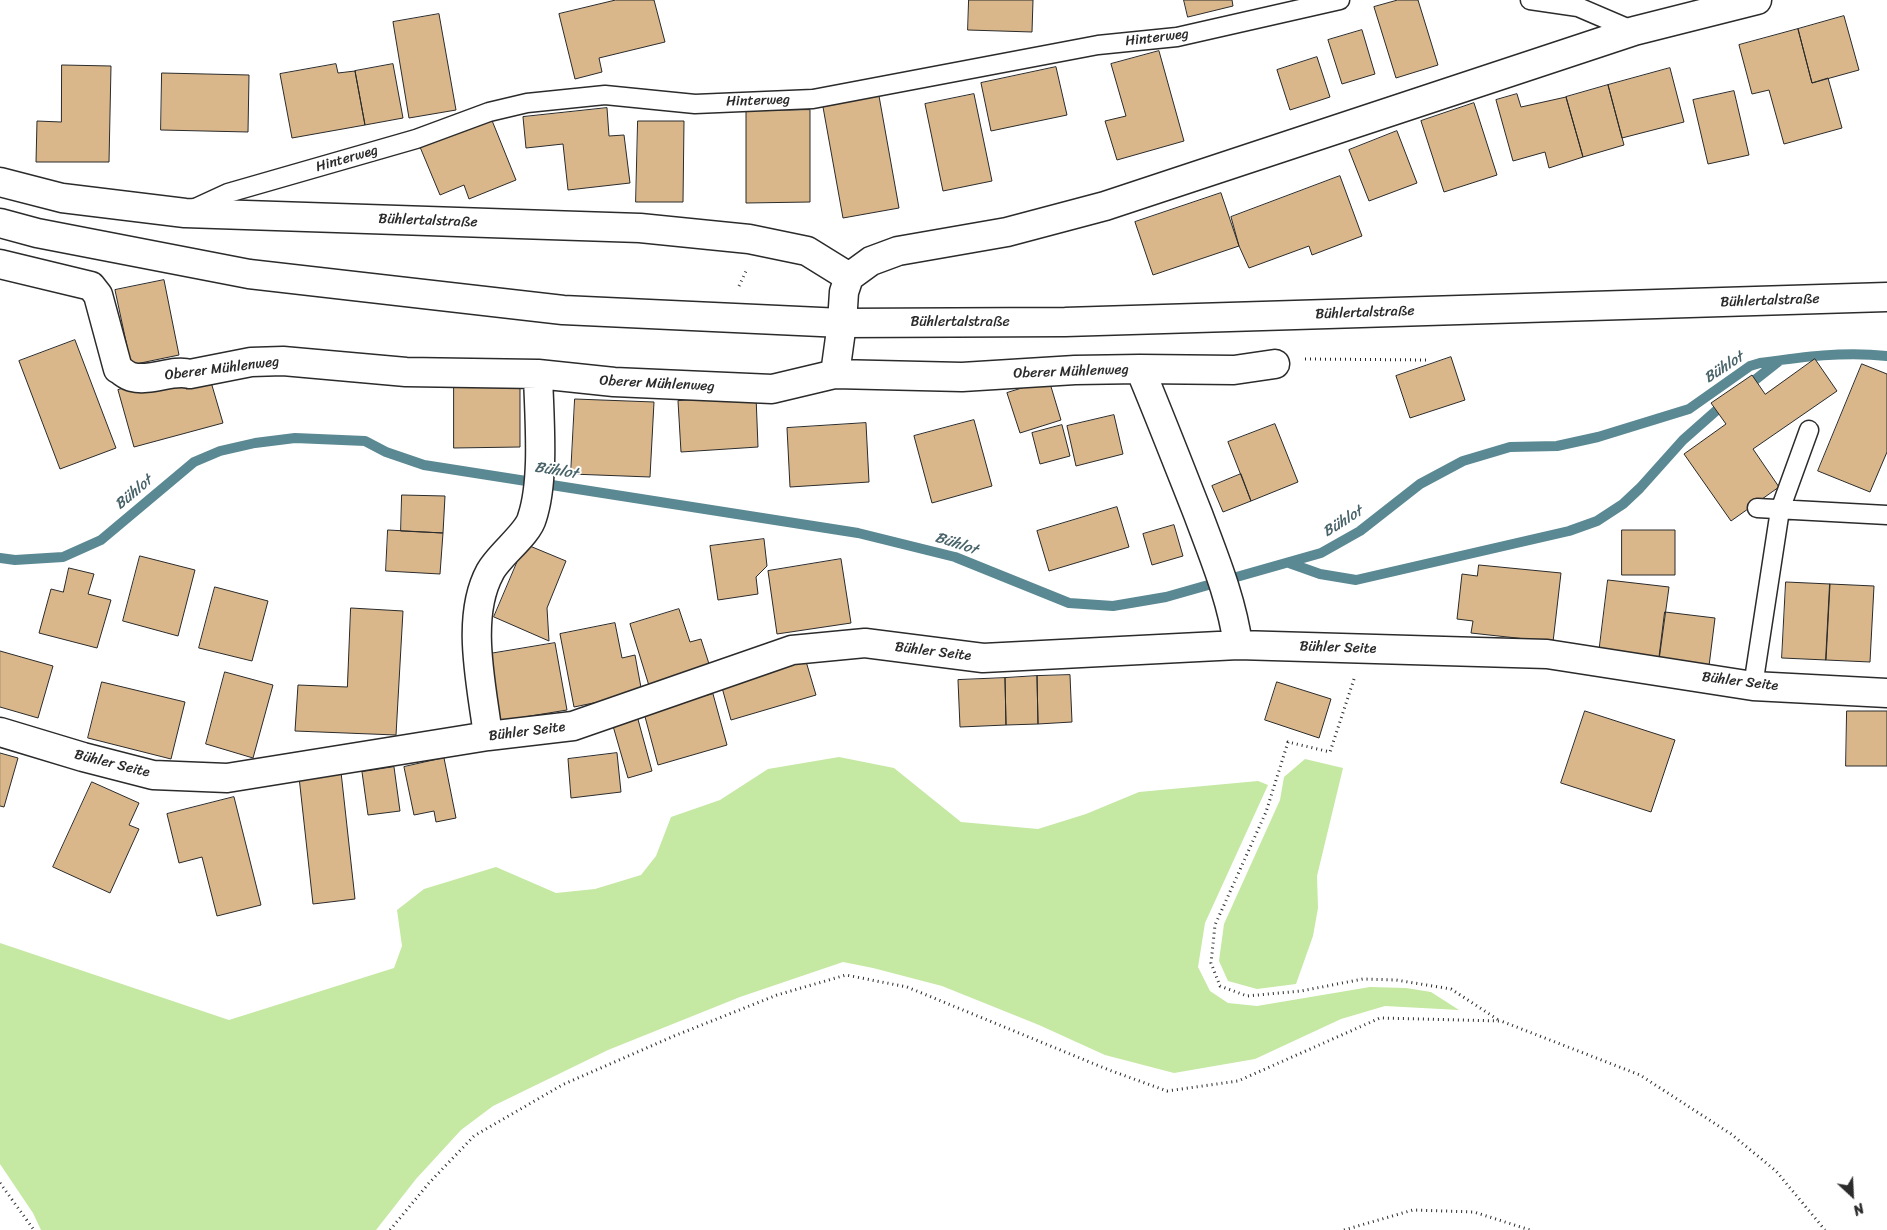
<!DOCTYPE html>
<html>
<head>
<meta charset="utf-8">
<style>
  body { margin:0 }
  #map { position:relative; width:1887px; height:1230px; overflow:hidden; background:#fff; font-family:Sriracha,sans-serif }
  canvas { display:block }
  .north { position:absolute; left:1827px; top:1170px; width:50px; height:50px; -webkit-text-stroke:4px #fff; paint-order:stroke; rotate:155deg; font-size:14px; font-weight:700; line-height:20px; text-align:center; color:#2b2b2b }
  .north::after { content:''; display:block; margin:auto; width:18px; height:22px; background:#2b2b2b; clip-path:polygon(50% 0,100% 100%,50% 72%,0 100%) }
</style>
</head>
<body>
<div id="map">
<canvas width="1887" height="1230"></canvas>
<div class="north">N</div>
</div>
<script>
const ctx = document.querySelector('canvas').getContext('2d');
ctx.lineJoin = 'round';
function fill(path, color) { ctx.fillStyle = color; ctx.fill(path, 'evenodd'); }
function trace(path, color, width, dash) { ctx.strokeStyle = color; ctx.lineWidth = width; ctx.lineCap = dash ? 'butt' : 'round'; ctx.setLineDash(dash || []); ctx.stroke(path); }
function drawText(font, color, halo, rows, align = 'center') {
  ctx.font = font + ' Sriracha,sans-serif'; ctx.lineWidth = 4; ctx.setLineDash([]); ctx.textBaseline = 'middle'; ctx.strokeStyle = halo; ctx.fillStyle = color; for (const [text, x, y, turn = 0] of rows) {
    ctx.save(); ctx.translate(x, y); ctx.rotate((+turn || 0) * Math.PI / 180); ctx.textAlign = isNaN(turn) ? turn : align; if (halo) ctx.strokeText(text, 0, 0); ctx.fillText(text, 0, 0); ctx.restore();
  }
}
const green = new Path2D(`
  M839,757L894,768L961,822L1038,829L1086,814L1139,792L1258,781L1268,785L1205,923L1198,967L1210,991L1228,1003L1257,1006L1370,987L1406,988L1431,992L1459,1010L1385,1006L1341,1019L1255,1059L1174,1073L1105,1055L1039,1025L942,986L873,968L843,962L740,997L608,1050L493,1106L461,1130L416,1179L376,1230H41L33,1213L0,1164V943L229,1020L394,968L402,946L397,910L424,889L496,867L556,893L595,889L641,875L656,856L671,817L720,800L768,769Z
  M1305,759L1343,768L1317,876L1318,908L1313,936L1296,984L1257,989L1228,981L1219,961L1224,924L1280,800L1284,777Z`);
const stream = new Path2D(`
  M1746,387L1779,361
  M0,558L15,560L63,557L101,540L194,462L220,451L255,443L295,438L365,441L386,452L424,465L858,533L955,557L1069,603L1113,606L1166,597L1321,553L1360,531L1420,484L1463,461L1510,447L1557,446L1598,437L1689,409L1750,366L1760,363C1802,357 1844,351 1887,356
  M1289,563L1320,574L1356,580L1569,531L1597,521L1623,504L1640,488L1683,440L1726,402`);
const building = new Path2D(`
  M616,0H654L665,42L599,58L602,72L575,79L559,14Z
  M969,0H1033L1032,32L968,30Z
  M1184,0H1232L1233,6L1188,17Z
  M1398,0H1418L1438,65L1396,78L1374,7Z
  M439,14L456,110L409,118L393,22Z
  M1844,16L1859,70L1812,83L1798,29Z
  M1798,29L1812,83L1828,78L1842,128L1784,144L1769,90L1752,94L1739,45Z
  M1362,30L1375,74L1342,84L1328,40Z
  M1159,51L1184,141L1117,160L1105,121L1126,116L1111,64Z
  M1317,57L1330,97L1290,110L1277,70Z
  M336,64L338,73L355,71L365,125L292,138L280,74Z
  M393,64L403,118L365,125L355,71Z
  M62,65L111,66L109,162H36L37,121L61,122Z
  M1056,67L1067,115L991,131L981,83Z
  M1670,68L1684,122L1622,138L1608,85Z
  M162,73L249,75L248,132L161,130Z
  M1608,85L1624,145L1583,157L1566,97Z
  M1734,91L1749,155L1708,164L1693,100Z
  M974,94L992,181L943,191L925,104Z
  M1517,94L1521,107L1566,97L1583,157L1549,168L1545,152L1513,161L1496,100Z
  M879,96L899,208L843,218L823,107Z
  M1474,103L1497,175L1444,192L1421,121Z
  M607,108L609,136L624,135L630,183L568,190L563,144L526,148L523,117Z
  M810,110V202L746,203V111Z
  M491,118L516,180L469,199L464,185L440,195L420,147Z
  M638,121H684L683,202H636Z
  M1397,131L1417,183L1369,201L1349,150Z
  M1340,176L1362,236L1312,255L1309,246L1249,268L1239,246L1231,217Z
  M1221,193L1239,246L1153,275L1135,222Z
  M164,280L179,355L131,365L115,290Z
  M75,340L116,448L60,469L19,361Z
  M1451,357L1465,400L1410,418L1396,376Z
  M1815,359L1837,391L1753,449L1779,487L1731,521L1684,454L1726,424L1711,403L1752,375L1765,394Z
  M1862,364L1887,374V452L1870,492L1818,471Z
  M182,372L186,389L211,382L223,423L134,447L118,390Z
  M1049,380L1061,420L1020,433L1007,393Z
  M454,383H520V447L454,448Z
  M756,396L758,447L681,452L678,401Z
  M575,399L654,402L650,477L571,474Z
  M1114,415L1123,454L1076,466L1067,426Z
  M974,420L992,486L932,503L914,436Z
  M866,423L869,482L790,487L787,428Z
  M1275,424L1298,482L1251,501L1228,442Z
  M1062,425L1070,456L1040,464L1032,433Z
  M1241,474L1251,501L1223,512L1212,486Z
  M402,495L445,496L443,533L401,531Z
  M1117,507L1129,547L1049,571L1037,531Z
  M1174,525L1183,556L1152,565L1143,534Z
  M388,530L443,533L440,574L386,571Z
  M1622,530H1675V575H1622Z
  M764,539L767,566L756,577L758,594L718,600L710,546Z
  M525,544L566,561L547,608L549,641L494,617Z
  M140,556L195,570L178,636L123,621Z
  M841,559L851,623L777,634L768,571Z
  M1479,565L1561,573L1553,642L1471,633L1473,621L1457,619L1462,574L1477,576Z
  M69,568L94,574L88,594L111,600L97,648L39,633L51,589L63,592Z
  M1608,580L1669,587L1659,660L1599,653Z
  M1786,582L1830,584L1826,660L1782,658Z
  M1830,584L1874,586L1870,662L1826,660Z
  M215,587L268,601L252,661L199,648Z
  M351,608L403,611L396,735L295,731L298,685L347,687Z
  M679,609L690,642L701,639L711,670L650,689L630,624Z
  M1665,612L1715,618L1709,666L1659,660Z
  M615,623L622,658L635,655L642,693L574,707L560,634Z
  M555,643L567,710L500,721L489,654Z
  M0,651L53,666L38,718L0,707Z
  M805,658L816,695L731,720L721,684Z
  M225,672L273,685L253,758L206,744Z
  M1070,675L1072,722L1038,724L1037,676Z
  M1037,676L1038,724L1006,725L1005,678Z
  M1005,678L1006,725L960,727L958,680Z
  M102,682L185,702L171,759L88,738Z
  M1277,682L1331,699L1319,738L1265,720Z
  M713,694L727,745L658,765L644,713Z
  M1585,711L1675,740L1651,812L1561,783Z
  M1847,711H1887V766H1846Z
  M636,712L652,771L628,778L611,719Z
  M0,753L18,758L4,807L0,806Z
  M617,753L621,792L571,798L568,759Z
  M444,758L456,818L436,822L434,811L414,815L404,767Z
  M394,767L400,811L368,815L362,772Z
  M341,772L355,899L313,904L299,777Z
  M92,782L139,803L129,825L139,829L110,893L53,867Z
  M234,797L261,905L217,916L202,857L179,863L167,814Z`);
const path = new Path2D(`
  M739,286L747,269
  M1305,359L1429,360
  M1354,679L1330,752L1288,742L1266,812L1215,925L1211,963L1220,986L1247,996L1301,991L1363,979L1396,980L1451,989L1500,1021
  M0,1183L34,1230
  M390,1230L429,1183L474,1136L562,1085L674,1036L777,995L846,975L907,987L1109,1070L1167,1091L1238,1081L1380,1018L1501,1021L1640,1075L1731,1134L1776,1171L1825,1230
  M1344,1230L1413,1210L1474,1212L1530,1230`);
const service = new Path2D(`
  M1530,0L1578,7L1634,31
  M191,210L228,193L416,139L489,112L527,103L605,95L695,104L813,99L1098,45L1177,37L1340,0
  M1757,508L1887,515
  M1753,686L1780,510L1809,430`);
const minor = new Path2D(`
  M0,182L62,198L185,213L640,228L749,239L807,251L849,277
  M0,264L91,286L98,295L118,369C122,371 127,376 132,377C151,382 172,369 190,374L251,362L283,361L406,372L538,374
  M1140,369L1234,370L1275,364
  M835,374L962,377L1075,370L1140,369C1160,417 1179,466 1198,514C1214,557 1232,600 1238,645
  M0,732L83,757L153,775L227,778L488,736L573,726L792,650L865,643L983,658L1238,645L1547,654L1753,686L1887,693
  M488,736C482,686 465,618 490,572C498,556 528,534 532,518C545,479 539,416 538,374L614,382L772,389L835,374L842,323L844,292L849,277L871,261L898,251L1007,232L1105,206L1634,31L1757,0`);
const secondary = new Path2D(`
  M0,223L37,233L249,274L563,310L842,323L1065,322L1887,297`);
const streetNames = [
  ["Hinterweg",1157,38,-7],
  ["Hinterweg",758,101,-2],
  ["Hinterweg",347,159,-16],
  ["Bühlertalstraße",428,221,2],
  ["Bühlertalstraße",1770,301,-2],
  ["Bühlertalstraße",1365,313,-2],
  ["Bühlertalstraße",960,322],
  ["Oberer Mühlenweg",222,369,-7],
  ["Oberer Mühlenweg",1071,372,-2],
  ["Oberer Mühlenweg",657,384,3],
  ["Bühler Seite",1338,648,2],
  ["Bühler Seite",933,652,7],
  ["Bühler Seite",1740,682,7],
  ["Bühler Seite",527,732,-7],
  ["Bühler Seite",112,764,14]
];
const waterNames = [
  ["Bühlot",1724,368,-33],
  ["Bühlot",556,471,9],
  ["Bühlot",134,493,-40],
  ["Bühlot",1343,522,-32],
  ["Bühlot",956,544,18]
];
fill(green, '#c5e8a2');
trace(stream, '#5b8993', 10);
fill(building, '#d9b78b');
trace(building, '#2b2b2b', 1);
trace(service, '#2b2b2b', 21);
trace(minor, '#2b2b2b', 31);
trace(secondary, '#2b2b2b', 31);
trace(path, '#2b2b2b', 3, [1, 4]);
trace(service, '#fff', 18);
trace(minor, '#fff', 28);
trace(secondary, '#fff', 28);
drawText('14px', '#2b2b2b', '#fff', streetNames);
drawText('italic 15px', '#476268', '#fff', waterNames);
</script>
</body>
</html>
